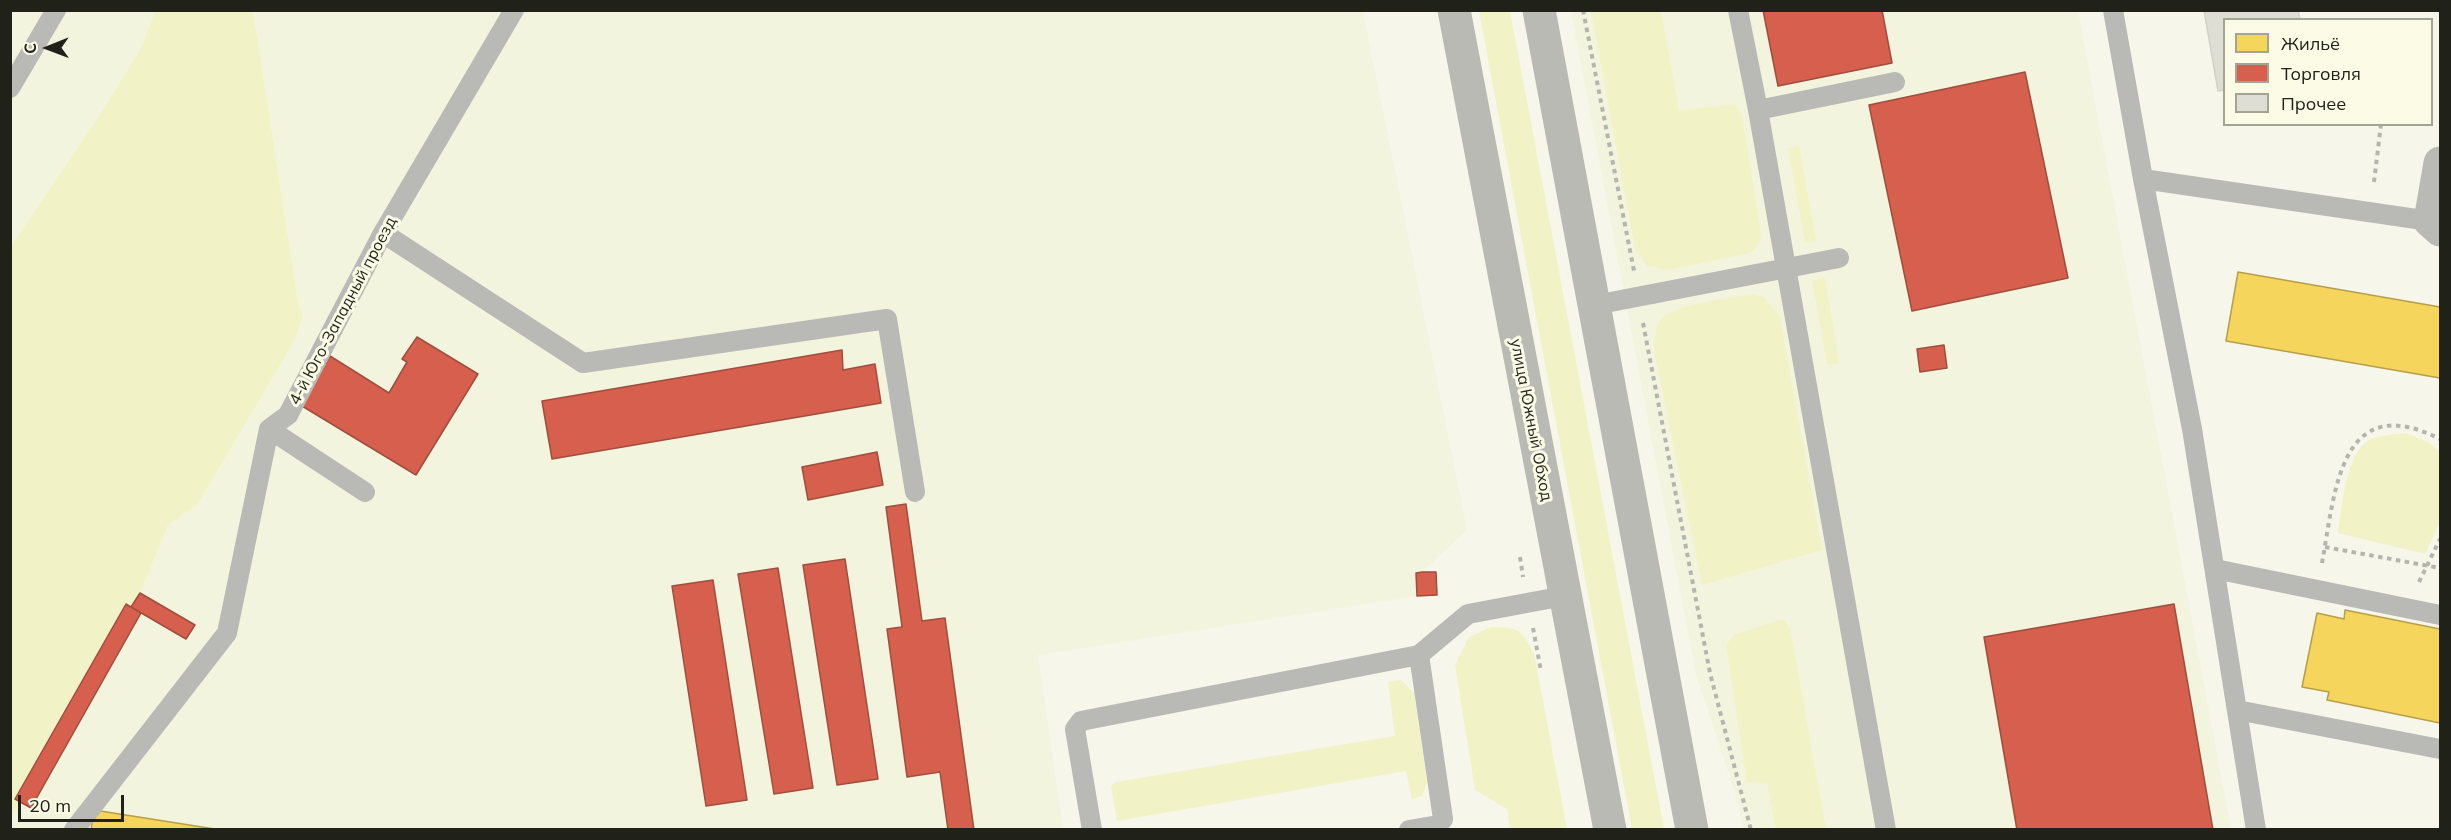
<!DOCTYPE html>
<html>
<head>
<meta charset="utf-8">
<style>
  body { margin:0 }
  #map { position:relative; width:2451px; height:840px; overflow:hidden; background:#f6f6eb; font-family:Mulish,sans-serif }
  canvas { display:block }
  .frame { position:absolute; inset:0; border:12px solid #202119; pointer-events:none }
  .legend { position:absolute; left:2223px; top:18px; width:210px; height:108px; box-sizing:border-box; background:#fbfbe6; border:2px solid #a3a494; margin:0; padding:8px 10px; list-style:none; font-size:18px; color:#202119 }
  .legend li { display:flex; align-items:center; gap:12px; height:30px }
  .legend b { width:30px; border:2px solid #a3a494 }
  .north { position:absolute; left:18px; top:18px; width:60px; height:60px; -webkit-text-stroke:4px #fbfbe6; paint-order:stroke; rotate:269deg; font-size:16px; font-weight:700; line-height:24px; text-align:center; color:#202119 }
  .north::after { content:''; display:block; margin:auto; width:21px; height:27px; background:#202119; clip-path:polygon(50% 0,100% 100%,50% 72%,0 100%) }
  .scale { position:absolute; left:18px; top:795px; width:106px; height:27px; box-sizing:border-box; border:3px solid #202119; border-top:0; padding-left:8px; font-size:18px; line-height:21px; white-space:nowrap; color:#202119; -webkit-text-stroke:4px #fbfbe6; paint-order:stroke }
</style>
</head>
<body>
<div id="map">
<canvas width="2451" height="840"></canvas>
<div class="frame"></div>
<ul class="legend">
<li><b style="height:16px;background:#f6d55c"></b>Жильё</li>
<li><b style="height:16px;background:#d6604d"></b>Торговля</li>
<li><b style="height:16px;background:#deded5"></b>Прочее</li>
</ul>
<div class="north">С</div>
<div class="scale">20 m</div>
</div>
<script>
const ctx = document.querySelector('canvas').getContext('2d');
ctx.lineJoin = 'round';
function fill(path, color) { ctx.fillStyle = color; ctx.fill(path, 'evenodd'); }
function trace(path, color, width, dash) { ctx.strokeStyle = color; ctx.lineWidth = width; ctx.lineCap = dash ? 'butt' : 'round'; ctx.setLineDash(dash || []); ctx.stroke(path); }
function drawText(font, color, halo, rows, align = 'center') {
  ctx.font = font + ' Mulish,sans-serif'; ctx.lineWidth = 6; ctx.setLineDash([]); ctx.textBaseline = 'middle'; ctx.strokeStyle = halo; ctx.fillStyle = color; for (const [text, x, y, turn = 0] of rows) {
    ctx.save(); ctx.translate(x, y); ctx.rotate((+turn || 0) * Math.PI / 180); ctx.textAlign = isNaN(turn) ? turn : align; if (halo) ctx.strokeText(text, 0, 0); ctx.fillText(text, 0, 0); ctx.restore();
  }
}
const built = new Path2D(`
  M11,11H155L141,48L101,113L11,246Z
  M253,11H1363L1467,530L1422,572L1416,573L1417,596L1038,655L1063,829L11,830V819L20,802L15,799L126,604L131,607L140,593L168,525L197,505L295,340L303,314L299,309Z
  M1571,11H2078L2231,829H1743L1738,802L1696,675Z`);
const green = new Path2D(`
  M155,11H253L299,309L303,314L295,340L197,505L168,525L140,593L131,607L126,605L15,799L20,802L11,819V246L101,113L141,48Z
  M1479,11H1510L1664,829H1632Z
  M1591,11H1661L1679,111L1734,104L1742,114L1761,235L1758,246L1750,253L1668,270L1647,266L1635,249Z
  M1799,146L1816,241L1805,243L1788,148Z
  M1825,278L1839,363L1827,365L1812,280Z
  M1752,294L1764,297L1780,317L1822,550L1702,585L1654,350C1655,341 1655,330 1659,322C1669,304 1731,298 1752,294Z
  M2406,433L2428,442L2440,452V522L2425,554L2338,533C2341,512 2346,456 2365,443C2377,434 2392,435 2406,433Z
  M1782,619L1790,628L1826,829H1776L1767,783L1747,782L1726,645L1735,634Z
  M1491,627C1518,627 1521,629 1534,653L1567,829H1510L1507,809L1475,790L1455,665L1469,637Z
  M1401,680L1414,693L1427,782L1422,796L1412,799L1406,771L1117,821L1111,786L1116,782L1395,736L1388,682Z`);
const homes = new Path2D(`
  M2238,272L2440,307V378L2226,341Z
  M2345,610L2440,629V723L2327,700L2329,692L2302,687L2317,613L2344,619Z
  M94,810L221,830H91Z`);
const shops = new Path2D(`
  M1763,10H1882L1892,63L1778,86Z
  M2025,72L2068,278L1912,311L1869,105Z
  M417,337L478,374L416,475L302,406L330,356L389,393L407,362L402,359Z
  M1944,345L1947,368L1920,372L1917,349Z
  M842,350L843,370L875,364L881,403L552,459L542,401Z
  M877,452L883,485L808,500L802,467Z
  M906,504L922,621L945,618L974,830H948L940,772L907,777L887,629L902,627L886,507Z
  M845,559L878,779L837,785L803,565Z
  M778,568L813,788L774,794L738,574Z
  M1422,572H1436L1437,595L1417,596L1416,573Z
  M713,580L747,800L706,806L672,586Z
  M140,593L195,625L186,639L131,607Z
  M126,604L141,613L31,808L15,799Z
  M2174,604L2213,830H2017L1984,637Z`);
const building = new Path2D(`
  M2204,10H2298L2300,20H2224V90L2218,91Z`);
const path = new Path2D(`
  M1583,10L1634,271
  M2374,182L2381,124
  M1643,323L1710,673L1751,830
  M2325,547L2440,568
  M1520,557L1523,577
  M2322,563C2335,493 2339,388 2440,439
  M2419,582L2440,539
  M1533,628L1541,671`);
const lane = new Path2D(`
  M1738,10L1758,110L1886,830
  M2113,10L2143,179L2192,429L2256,830
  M10,88L56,10
  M1758,110L1895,82
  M2143,179L2430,221
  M383,233L583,363L887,319L915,492
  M1595,305L1839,258
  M269,429L365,492
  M2215,569L2440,615
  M2237,710L2440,749
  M74,830L227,633L269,429L288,415L383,233L514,10
  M1092,830L1075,729L1081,721L1419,655L1468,614L1564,596
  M1409,830L1438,825L1443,819L1419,655`);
const street = new Path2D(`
  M2440,163L2430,221L2440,230`);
const primary = new Path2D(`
  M1454,10L1610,830
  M1539,10L1692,830`);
const streetNames = [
  ["4-й Юго-Западный проезд",343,311,-62],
  ["улица Южный Обход",1531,420,79]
];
fill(built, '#f3f4de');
fill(green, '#f2f2c7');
fill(homes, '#f6d55c');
trace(homes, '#b69f48', 1.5);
fill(shops, '#d6604d');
trace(shops, '#9f4d3d', 1.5);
fill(building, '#deded5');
trace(building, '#d2d2c8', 1.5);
trace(path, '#b5b5b0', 4, [4.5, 4.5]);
trace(lane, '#b9b9b5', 20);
trace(street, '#b9b9b5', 33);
trace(primary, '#babab4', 33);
drawText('16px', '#202119', '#fbfbe6', streetNames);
</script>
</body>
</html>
